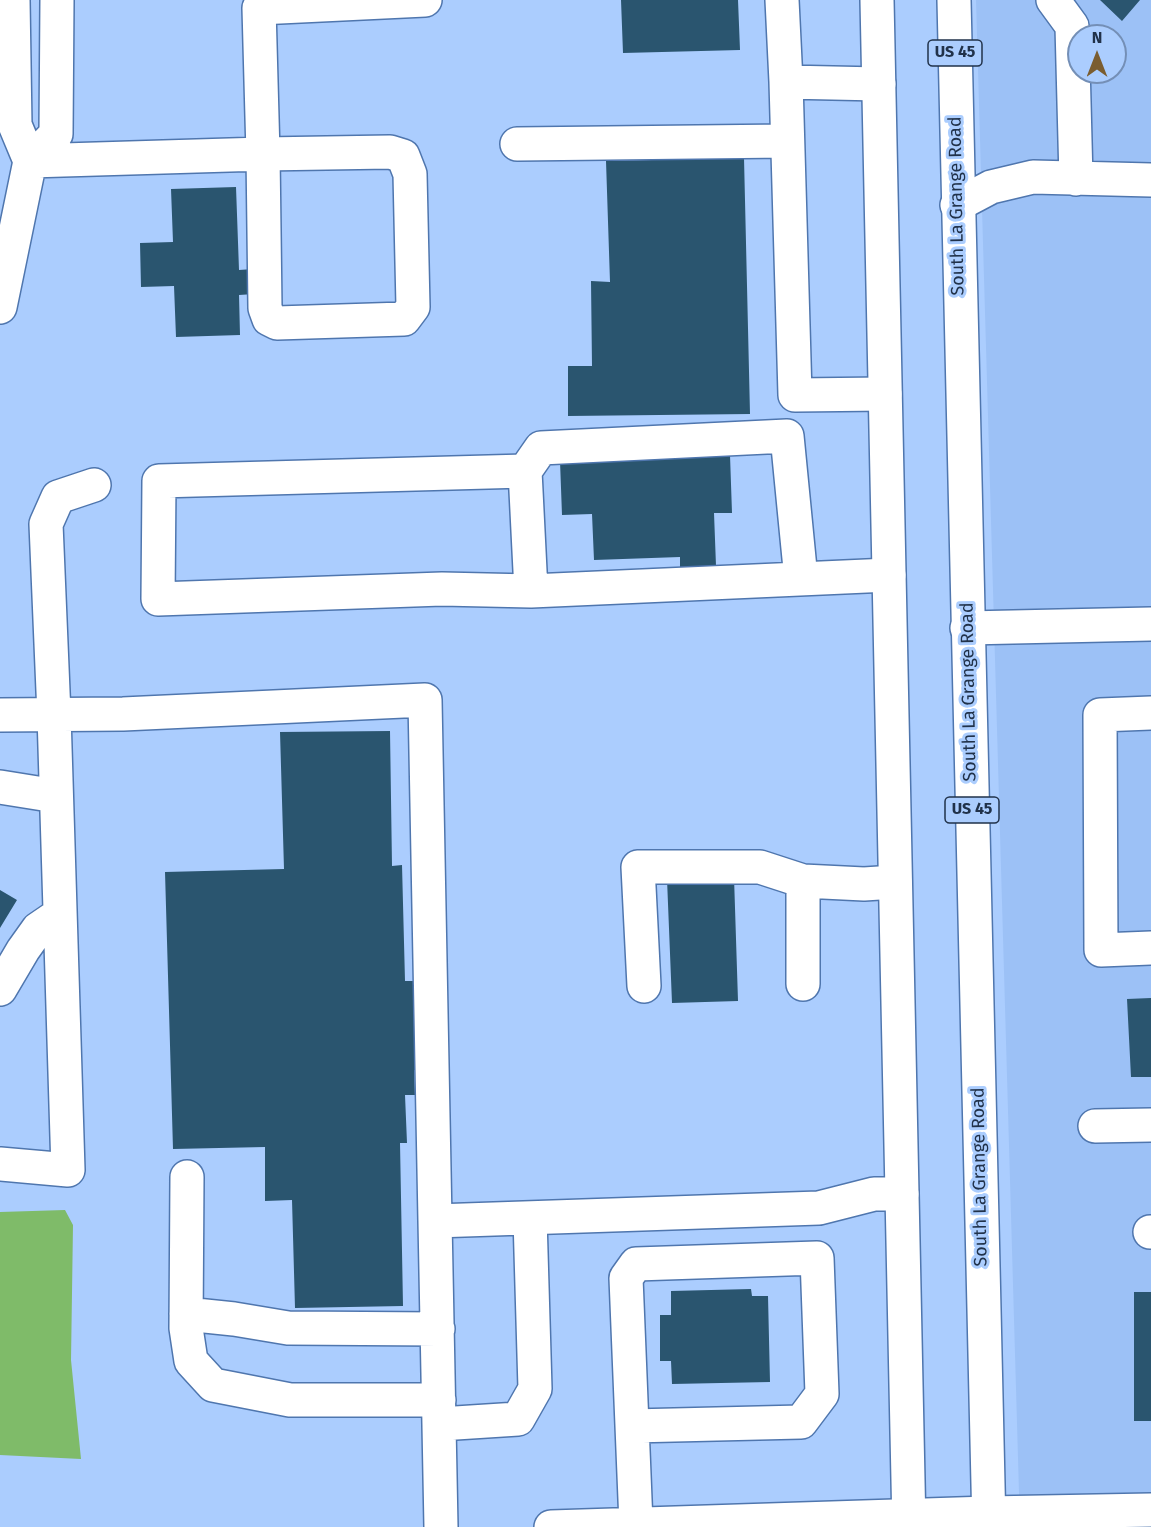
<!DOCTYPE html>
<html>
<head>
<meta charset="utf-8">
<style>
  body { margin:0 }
  #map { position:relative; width:1151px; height:1527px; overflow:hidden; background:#abcdfe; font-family:"Fira Sans",sans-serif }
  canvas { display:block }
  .north { position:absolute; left:1067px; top:24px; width:60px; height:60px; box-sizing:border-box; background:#abcdfe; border:2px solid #748fb6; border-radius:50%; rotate:0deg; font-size:16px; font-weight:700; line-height:24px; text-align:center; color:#21324a }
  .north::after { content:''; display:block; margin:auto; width:21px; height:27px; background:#7a5d30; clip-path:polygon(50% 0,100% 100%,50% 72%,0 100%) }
</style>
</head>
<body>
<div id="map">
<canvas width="1151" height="1527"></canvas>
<div class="north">N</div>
</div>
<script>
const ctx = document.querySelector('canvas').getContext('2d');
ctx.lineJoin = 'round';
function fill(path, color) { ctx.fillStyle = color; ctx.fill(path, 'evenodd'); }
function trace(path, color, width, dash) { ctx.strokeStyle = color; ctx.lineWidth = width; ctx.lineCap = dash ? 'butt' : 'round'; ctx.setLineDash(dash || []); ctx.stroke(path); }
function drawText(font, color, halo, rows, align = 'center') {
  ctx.font = font + ' "Fira Sans",sans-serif'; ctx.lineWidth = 6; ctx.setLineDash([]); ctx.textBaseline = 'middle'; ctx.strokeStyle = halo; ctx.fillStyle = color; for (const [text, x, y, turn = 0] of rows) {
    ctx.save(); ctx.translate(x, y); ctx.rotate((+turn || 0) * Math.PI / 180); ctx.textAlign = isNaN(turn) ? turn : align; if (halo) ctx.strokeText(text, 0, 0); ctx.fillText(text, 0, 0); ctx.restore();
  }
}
const built = new Path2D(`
  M976,0H1151V1527H1020ZM1079,36H1115V72H1079Z`);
const green = new Path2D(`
  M65,1210L73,1225L71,1360L81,1459L0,1455V1212Z`);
const building = new Path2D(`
  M621,0H738L740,50L623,53Z
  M1100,0H1140L1122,21Z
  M744,158L750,414L568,416V366H592L591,281L610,282L606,161Z
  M236,187L239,270L253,269L254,294L239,295L240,335L176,337L174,286L141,287L140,243L173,242L171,189Z
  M730,455L732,513H714L716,566L680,567V557L594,560L592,514L562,515L560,461Z
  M390,731L392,866L402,865L405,981H413L414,1005H419L421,1070H414L415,1095H405L407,1143H400L403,1306L295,1308L292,1200L265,1201V1147L173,1149L165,872L284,869L280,732Z
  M734,877L738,1001L672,1003L667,879Z
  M0,890L17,900L0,928Z
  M1151,998V1077H1131L1127,999Z
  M751,1289L752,1296H768L770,1382L672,1384L671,1361H660V1315H671V1291Z
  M1134,1292H1151V1421H1134Z`);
const minor = new Path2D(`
  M782,0L786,82L879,84
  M1053,0L1072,26L1076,179
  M786,82L795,395L885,394
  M517,144L787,141
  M390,152L403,156L410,174L413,307L404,319L277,323L269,319L265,308L263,154Z
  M30,161L263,154L259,8L425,0
  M30,161L56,134L57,0
  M957,205L991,187L1033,177L1151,180
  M0,307L30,161L15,125L13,0
  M525,471L531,591
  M801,579L787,436L541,448L525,471L159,481L158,599L442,589L531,591L889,575
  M967,628L1151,624
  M1151,713L1100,715L1101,950L1151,948
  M0,715L123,714L425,700L435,1221L819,1208L874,1194H902
  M0,787L56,796
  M803,984V881L864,884L895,882
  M644,986L638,867H760L803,881
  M0,989L23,950L38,929L60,914
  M1095,1126L1151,1125
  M0,1164L68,1170L54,715L46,524L58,497L94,485
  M187,1177L186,1328L191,1361L213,1385L290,1400H439
  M435,1221L441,1527
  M1150,1232H1151
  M186,1314L234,1319L288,1328L438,1329
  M440,1424L518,1419L535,1389L530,1218
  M632,1426L801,1422L822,1394L817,1258L636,1264L626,1278L636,1524
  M551,1527L988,1513L1151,1510`);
const highway = new Path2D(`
  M877,0L909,1527
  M954,0L989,1527`);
const shields = [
  [955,53,54],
  [972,810,54]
];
const shieldNames = [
  ["US 45",955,53],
  ["US 45",972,810]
];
const streetNames = [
  ["South La Grange Road",957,206,-91],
  ["South La Grange Road",969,692,-91],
  ["South La Grange Road",980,1177,-91]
];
fill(built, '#9cc1f6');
fill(green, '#7fbb69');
fill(building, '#2a556f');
trace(minor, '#4f76ae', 36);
trace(highway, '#4f76ae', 36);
trace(minor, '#fff', 33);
trace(highway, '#fff', 33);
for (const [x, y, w] of shields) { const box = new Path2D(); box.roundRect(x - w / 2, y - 13, w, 26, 4.5); ctx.fillStyle = '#abcdfe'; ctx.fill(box); trace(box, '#21324a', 1.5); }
drawText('bold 16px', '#21324a', null, shieldNames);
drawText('18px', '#21324a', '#abcdfe', streetNames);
</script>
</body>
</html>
